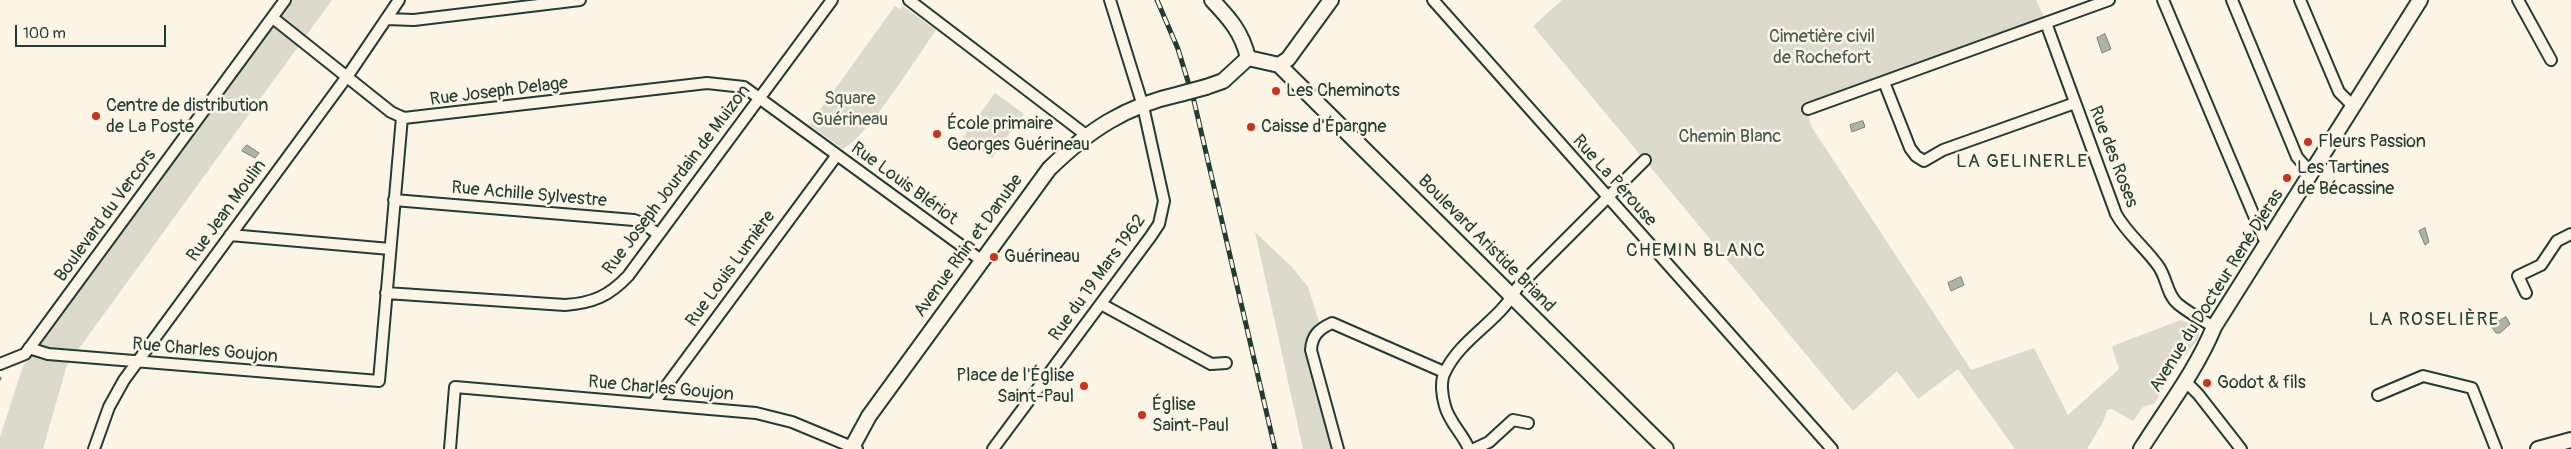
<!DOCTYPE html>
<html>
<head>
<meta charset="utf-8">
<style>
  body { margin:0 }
  #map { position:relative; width:2571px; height:449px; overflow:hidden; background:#fcf5e5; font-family:Pangolin,sans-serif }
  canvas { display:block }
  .scale { position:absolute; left:15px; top:25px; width:151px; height:22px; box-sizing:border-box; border:2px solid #1f3d34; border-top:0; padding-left:6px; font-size:15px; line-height:18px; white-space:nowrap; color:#1f3d34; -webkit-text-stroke:4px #fcf5e5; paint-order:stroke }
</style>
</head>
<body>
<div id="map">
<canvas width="2571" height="449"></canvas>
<div class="scale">100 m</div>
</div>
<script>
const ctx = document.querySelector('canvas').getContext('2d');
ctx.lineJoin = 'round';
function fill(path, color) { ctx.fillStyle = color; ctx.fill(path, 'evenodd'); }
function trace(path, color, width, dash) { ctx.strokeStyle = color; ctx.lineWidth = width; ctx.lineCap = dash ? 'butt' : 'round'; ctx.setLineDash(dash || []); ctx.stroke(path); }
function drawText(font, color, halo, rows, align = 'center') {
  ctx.font = font + ' Pangolin,sans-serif'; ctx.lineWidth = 5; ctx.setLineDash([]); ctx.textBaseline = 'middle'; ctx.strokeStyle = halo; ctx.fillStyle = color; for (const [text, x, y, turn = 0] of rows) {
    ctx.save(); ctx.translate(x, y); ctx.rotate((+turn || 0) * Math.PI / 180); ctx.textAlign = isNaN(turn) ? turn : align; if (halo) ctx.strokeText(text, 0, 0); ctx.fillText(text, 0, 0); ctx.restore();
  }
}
const green = new Path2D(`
  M290,0H332L67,365L43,449H0V437L23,366Z
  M1562,0H2036L2044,17L1806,105L1811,126L1971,370L2034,348L2068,415L2119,369L2112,347L2115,345L2181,320L2191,324L2199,333L2198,339L2172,372L2155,403L2143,407L2133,421L2112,409L2107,410L2103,422L2087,449H2015L1958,369L1918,399L1897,371L1853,411L1533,26Z
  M895,6L900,9L903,6L936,30C917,57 868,136 843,149L809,125Z
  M995,93L1024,114L992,158L963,137Z
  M1255,232L1292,267L1308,287L1321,328L1312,339L1338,449H1303Z`);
const water = new Path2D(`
  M2105,34L2111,49L2102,53L2097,38Z
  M1863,121L1865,127L1852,132L1850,125Z
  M247,145L259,153L255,158L242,151Z
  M2425,228L2429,242L2425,245L2419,231Z
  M1961,277L1964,285L1951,291L1948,283Z
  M2506,317L2510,324L2500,333H2496L2491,326Z`);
const stream = new Path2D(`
  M0,379V378`);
const street = new Path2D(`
  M909,0L1086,135
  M1433,0L1832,449
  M2163,0L2263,237L2267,243
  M2232,0L2297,157L2311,173
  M2300,0L2339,92L2353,106
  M2518,0L2551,60
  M273,18L391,112L404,118L707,83L744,87L981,260
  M386,19L414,20L580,0
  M2046,23L2116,214C2127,234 2146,248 2159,267C2167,279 2167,295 2178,304C2189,313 2202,320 2214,327
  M1884,82L1910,148L1916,156L1924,161L1943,150L2075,103
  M1808,109L2109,0
  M394,200L634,220L644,224L658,234
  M230,235L390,249
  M386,293L565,305C593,303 609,296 628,276L832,0
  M2526,293L2518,276L2541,265L2557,241L2571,234
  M1101,304L1211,364L1226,363
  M29,348L48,354L379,381L402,117
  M0,364L25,354L285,0
  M2186,382L2198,394L2241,449
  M2378,395L2423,376L2472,388L2496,449
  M653,404L837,155
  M94,449L109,407L124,380L351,71L399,0
  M450,449L455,387L756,413L792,422L857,449
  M993,449L1151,236L1159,224L1164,201L1143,106L1110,0
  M1338,449L1311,350C1312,335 1319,329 1332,323L1444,372
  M1469,449C1463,434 1449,422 1445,406C1442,396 1440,381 1445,372C1461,338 1500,321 1517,288L1645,160
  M1474,449L1489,442L1513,420L1528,423`);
const secondary = new Path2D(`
  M1212,0C1229,18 1242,32 1248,58
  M1248,58L1279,65L1666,449
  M1279,65L1288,59L1331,0
  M1206,87L1223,81L1248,58
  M851,449L869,416L1049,169C1089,130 1125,106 1180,94
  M2141,449C2166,409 2196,371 2214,327L2420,0
  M2538,449L2571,440`);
const rail = new Path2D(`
  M1157,0L1178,49L1194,101L1275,449`);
const secondaryBridge = new Path2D(`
  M1180,94L1206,87`);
const markers = [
  [1276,91,5,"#c8321e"],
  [96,116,5,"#c8321e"],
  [1251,127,5,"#c8321e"],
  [937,134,5,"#c8321e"],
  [2308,142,5,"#c8321e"],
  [2287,178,5,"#c8321e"],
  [994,257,5,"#c8321e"],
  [2207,383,5,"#c8321e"],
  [1084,386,5,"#c8321e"],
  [1142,415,5,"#c8321e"]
];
const parkNames = [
  ["Cimetière civil",1822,37],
  ["de Rochefort",1822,58],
  ["Square",850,99],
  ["Guérineau",850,120],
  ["Chemin Blanc",1730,137]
];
const poiNames = [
  ["Les Cheminots",1286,91],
  ["Centre de distribution",106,106],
  ["de La Poste",106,127],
  ["École primaire",947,124],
  ["Georges Guérineau",947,145],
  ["Caisse d'Épargne",1261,127],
  ["Fleurs Passion",2318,142],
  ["Les Tartines",2297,168],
  ["de Bécassine",2297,189],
  ["Guérineau",1004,257],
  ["Place de l'Église",1074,376,"right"],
  ["Saint-Paul",1074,397,"right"],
  ["Godot & fils",2217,383],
  ["Église",1152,405],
  ["Saint-Paul",1152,426]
];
const streetNames = [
  ["Rue Joseph Delage",499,92,-7],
  ["Rue des Roses",2113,157,69],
  ["Rue Joseph Jourdain de Muizon",677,180,-53],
  ["Rue La Pérouse",1614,181,48],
  ["Rue Louis Blériot",904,184,36],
  ["Rue Achille Sylvestre",529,195,5],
  ["Rue Jean Moulin",227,211,-54],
  ["Boulevard du Vercors",106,216,-54],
  ["Boulevard Aristide Briand",1486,244,45],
  ["Avenue Rhin et Danube",969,246,-54],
  ["Rue Louis Lumière",731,269,-54],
  ["Rue du 19 Mars 1962",1098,278,-54],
  ["Avenue du Docteur René Dieras",2217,291,-58],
  ["Rue Charles Goujon",205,351,5],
  ["Rue Charles Goujon",661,389,5]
];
const neighbourhoodNames = [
  ["LA GELINERLE",2022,162],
  ["CHEMIN BLANC",1696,251],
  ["LA ROSELIÈRE",2434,320]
];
fill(green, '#dcdacc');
fill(water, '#aeb3a7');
trace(water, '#758479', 1);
trace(stream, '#758479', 3);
trace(street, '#1f3d34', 14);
trace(secondary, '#1f3d34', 18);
trace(street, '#fcf5e5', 10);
trace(secondary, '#fcf5e5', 14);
trace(rail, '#1f3d34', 5);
trace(rail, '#fcf5e5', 3, [9]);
trace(secondaryBridge, '#1f3d34', 18, []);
trace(secondaryBridge, '#fcf5e5', 14);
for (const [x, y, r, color] of markers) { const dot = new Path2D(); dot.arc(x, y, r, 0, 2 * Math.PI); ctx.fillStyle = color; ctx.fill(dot); trace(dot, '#fcf5e5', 2); }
drawText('18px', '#455c52', '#fcf5e5', parkNames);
drawText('18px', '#1f3d34', '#fcf5e5', poiNames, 'left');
drawText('18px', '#1f3d34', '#fcf5e5', streetNames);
ctx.letterSpacing = '1px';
drawText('19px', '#1f3d34', '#fcf5e5', neighbourhoodNames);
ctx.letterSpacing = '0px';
</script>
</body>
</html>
